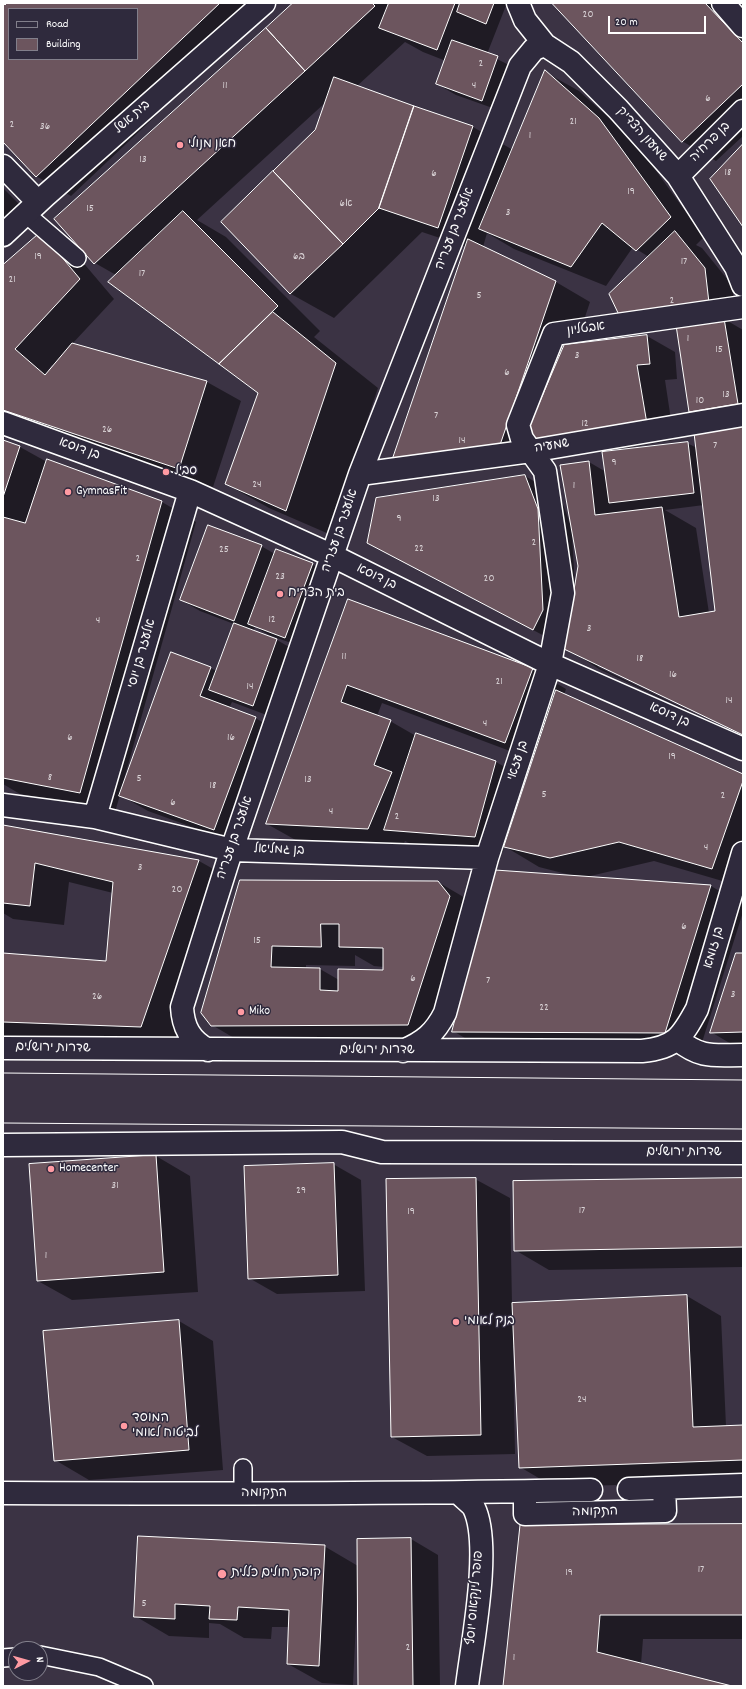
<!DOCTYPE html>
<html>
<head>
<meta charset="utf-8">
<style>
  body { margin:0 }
  #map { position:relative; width:746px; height:1689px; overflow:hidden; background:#3b3344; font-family:Dekko,sans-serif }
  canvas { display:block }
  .frame { position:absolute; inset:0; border:4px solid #fff; pointer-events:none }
  .legend { position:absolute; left:8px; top:8px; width:130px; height:52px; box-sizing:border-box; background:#2f2a3d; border:1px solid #827f8b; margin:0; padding:5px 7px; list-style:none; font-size:12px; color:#fff }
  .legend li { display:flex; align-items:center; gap:8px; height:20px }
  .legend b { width:20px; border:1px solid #827f8b }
  .north { position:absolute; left:8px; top:1641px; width:40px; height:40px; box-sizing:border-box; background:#2f2a3d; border:1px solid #827f8b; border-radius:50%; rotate:84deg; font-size:11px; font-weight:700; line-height:16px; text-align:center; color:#fff }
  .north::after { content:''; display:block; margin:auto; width:14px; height:18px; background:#ff9aa2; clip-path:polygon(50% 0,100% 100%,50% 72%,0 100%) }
  .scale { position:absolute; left:608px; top:16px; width:98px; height:18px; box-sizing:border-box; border:2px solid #fff; border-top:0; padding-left:5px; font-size:12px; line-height:14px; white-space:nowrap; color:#fff; -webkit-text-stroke:3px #2f2a3d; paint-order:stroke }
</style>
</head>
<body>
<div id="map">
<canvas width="746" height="1689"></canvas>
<div class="frame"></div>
<ul class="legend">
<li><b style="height:5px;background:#2f2a3d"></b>Road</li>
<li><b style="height:11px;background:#6c555e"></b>Building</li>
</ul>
<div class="north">N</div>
<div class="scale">20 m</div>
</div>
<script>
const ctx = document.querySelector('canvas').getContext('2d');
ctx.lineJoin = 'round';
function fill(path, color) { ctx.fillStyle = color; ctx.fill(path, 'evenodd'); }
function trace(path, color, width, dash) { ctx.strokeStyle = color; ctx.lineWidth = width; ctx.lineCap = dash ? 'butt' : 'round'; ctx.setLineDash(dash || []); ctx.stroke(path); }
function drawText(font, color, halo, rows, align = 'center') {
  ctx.font = font + ' Dekko,"Playpen Sans Hebrew",sans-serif'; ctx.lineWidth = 3; ctx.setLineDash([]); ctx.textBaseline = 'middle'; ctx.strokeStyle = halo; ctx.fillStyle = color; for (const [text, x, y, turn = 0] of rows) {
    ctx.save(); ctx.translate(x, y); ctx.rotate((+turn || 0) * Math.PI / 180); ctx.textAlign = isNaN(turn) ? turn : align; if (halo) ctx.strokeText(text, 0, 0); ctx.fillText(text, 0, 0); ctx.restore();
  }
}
const shadow = new Path2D(`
  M3,3H275L71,196L36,176L3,140ZM9,9H137V59H9Z
  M295,3H507L487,54L517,69L501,111L456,95L437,84L446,61L423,52L405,42L357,86L473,127L513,150L545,72L579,91L633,139L704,237L696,245L702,248L732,285L736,319L726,320L743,330V417L710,422L690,411L677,328L648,332L621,316L649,257L633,247L606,286L514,249L487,233L483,247L556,282L590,302L576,344L647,336L675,352L677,379L665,380L674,440L561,458L540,446L534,464L428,477L394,457L467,247L422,232L334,318L291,294L222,222L316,131L326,102L197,220L226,237L320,331L314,337L378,388L329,534L269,508L226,484L259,392L109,282L116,275L95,263Z
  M553,3H720L743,28V136L716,161L682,141Z
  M3,188L31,216L3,246Z
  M41,233L75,253L114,299L72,344L207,382L241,401L213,487L34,428L3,410V267ZM52,365L54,366L50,371L48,370Z
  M743,427V734L598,665V667L743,737L599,669L565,647L368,542L525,476L560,496L571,526L589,462L606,472L687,443L697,448ZM704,505L716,611L709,613L696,528L665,510ZM572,536L579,566L575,585Z
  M3,435L5,436L3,441L20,447L47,462L48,460L162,502L196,522L121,790L122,791L210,668L217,671L234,624L200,611L181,600L261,546L275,554L312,564L332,576L305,648L269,635L255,627L253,631L277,640L296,651L272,717L232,702L229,708L255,718L283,733L242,845L148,811L120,795L115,812L20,794L3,784Z
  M348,601L532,669L566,689L564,695L743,775V887L654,861L586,877L711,886L743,905V912L699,1052L487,1051L453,1031L472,959L471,958L442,1044L246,1045L212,1025L241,881L438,882L472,902L484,916L578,877L539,867L504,846L503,852L413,845L405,841L402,848L301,843L267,824ZM382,703L534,760L511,829H509L524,778L496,762L416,734V736L390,721L377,716ZM355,955L374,966L384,967V971L339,980L320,969H306V965L355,966Z
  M3,826L199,861L233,880L175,1046L3,1038V954L107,962L113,893L69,882L64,925L13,919L3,913Z
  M743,954V1048H738L711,1032Z
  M156,1156L190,1176L198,1292L72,1300L38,1281Z
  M333,1164L361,1180L365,1291L277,1294L249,1278Z
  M475,1179L510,1198L512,1304L687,1296L721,1316L726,1426H743V1481L554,1487L520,1467L515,1346H513L515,1454L427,1456L392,1437Z
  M743,1179V1267L549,1270L515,1250Z
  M179,1321L213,1341L223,1470L89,1480L55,1460Z
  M743,1525V1639H643L641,1664L728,1686H504L521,1526Z
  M411,1539L438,1555L440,1686H359L358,1600H357L353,1685L322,1683L288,1664L289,1627H272L271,1639L244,1638L220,1624L209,1623V1638L169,1636L135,1616L324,1546L358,1566Z`);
const building = new Path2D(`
  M3,3L5,5L7,3H220L36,177L3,142ZM9,9H137V59H9Z
  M293,3H372L375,6L305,71L266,28Z
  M389,3H455L437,50L379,28Z
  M460,3H494L486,24L457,12Z
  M552,3H705L743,43V84L682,142Z
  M266,28L305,71L94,264L54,219Z
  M452,40L498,56L482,101L436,84Z
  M545,70L599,118L671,217L636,251L602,223L571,267L479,229Z
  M334,77L414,106L379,208L343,244L273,171L315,130Z
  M414,106L473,126L438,228L379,208Z
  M743,144V227L710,179Z
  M273,171L343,244L290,294L221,222Z
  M183,211L278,306L219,364L108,282Z
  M675,231L705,268L709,303L620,317L609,294Z
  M41,232L80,279L15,349L45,375L72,343L207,381L179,469L3,410V265Z
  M468,239L556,281L500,445L393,458Z
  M273,312L336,363L286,511L225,484L258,393L219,364Z
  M724,318L738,404L689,412L676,325Z
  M647,335L650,364L637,365L647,424L532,443L528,429L564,345Z
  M743,426V735L564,649L578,566L560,465L589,461L595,515L662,507L679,617L715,611L694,433Z
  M3,440L20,446L3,497Z
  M688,442L694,493L609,503L602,452Z
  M47,459L162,501L80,793L3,778V517L25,523Z
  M525,475L538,509L543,610L533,630L367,543L376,498Z
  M208,525L262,545L234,621L180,600Z
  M276,549L313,563L285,638L248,624Z
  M348,599L533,668L505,743L347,685L341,702L391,720L374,765L392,772L368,829L266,824Z
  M234,623L277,639L253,706L209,690Z
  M171,652L211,667L200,696L256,717L214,830L119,796Z
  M556,690L743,774V781L712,869L619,842L550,858L504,847Z
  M416,733L496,761L475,837L384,830Z
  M3,825L199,860L141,1027L3,1022V953L106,961L113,882L35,863L30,906L3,903Z
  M495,870L711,885L665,1033L452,1032Z
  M240,880L438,881L450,896L408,1025L211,1026L201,1013ZM321,924H339V947L383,948V970L338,969V991L320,990V968L271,967L272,946L321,947Z
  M736,953H743V1032L710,1033Z
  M156,1155L164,1272L37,1281L29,1164Z
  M334,1163L338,1275L248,1279L244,1166Z
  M476,1178L481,1435L391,1437L386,1179Z
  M743,1178V1247L514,1251L513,1181Z
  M687,1295L693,1427L743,1425V1460L519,1468L512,1303Z
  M179,1320L189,1450L54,1461L43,1331Z
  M743,1524V1615H600L597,1652L732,1686H503L520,1525Z
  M138,1536L325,1545L319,1666L287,1664L289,1610L238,1607L237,1620L209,1619L210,1606L175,1604V1619L134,1617Z
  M411,1538L413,1686H358L357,1539Z`);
const lane = new Path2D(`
  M26,214L77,258
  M243,1468V1495
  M40,1655L99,1667L144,1686
  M3,1658L16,1657`);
const street = new Path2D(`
  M518,3L525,20L545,45L571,62L618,109L678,176L736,267L743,285
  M723,3L743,26
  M3,166L38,202
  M678,176L743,111
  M3,235L46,195L264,3
  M3,423L190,491L333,556L550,664L743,749
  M360,474L531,451L743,415
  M3,805L95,817L232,850L487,858
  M95,817L190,491
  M677,1039C701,1059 714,1055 743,1055
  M3,1048L642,1051C675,1048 682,1037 697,1009L743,853
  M208,1050C190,1040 183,1027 182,1007L228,861L360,474L520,66L534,49L545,45
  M403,1051C424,1042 435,1033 445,1013L487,858L550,664L563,593L545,471L522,439L518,425L554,334L743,307
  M3,1145L342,1142L382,1152L743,1153
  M629,1489L743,1485
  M525,1492V1514L665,1511L664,1488
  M3,1493C199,1494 395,1494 591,1490
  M459,1493C463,1498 471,1503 474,1508C492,1545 472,1644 467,1686`);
const tram = new Path2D(`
  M3,1073L743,1080
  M3,1123L743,1129`);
const markers = [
  [180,145,4,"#ff9aa2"],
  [166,472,4,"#ff9aa2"],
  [68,492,4,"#ff9aa2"],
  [280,594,4,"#ff9aa2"],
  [241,1012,4,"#ff9aa2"],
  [51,1169,4,"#ff9aa2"],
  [456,1322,4,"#ff9aa2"],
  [124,1426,4,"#ff9aa2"],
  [222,1574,5,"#ff9aa2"]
];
const numberNames = [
  ["20",588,15],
  ["2",481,64],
  ["11",225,86],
  ["4",474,86],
  ["6",708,99],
  ["21",573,122],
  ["2",12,125],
  ["36",45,127],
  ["1",530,136],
  ["13",143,160],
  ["18",728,173],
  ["6",434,174],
  ["19",631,192],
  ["6א",346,204],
  ["15",90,209],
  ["3",508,213],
  ["19",38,257],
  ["6ב",299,257],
  ["17",684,262],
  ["17",142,274],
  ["21",12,280],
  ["5",479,296],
  ["2",672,301],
  ["1",688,339],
  ["15",719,350],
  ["3",577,356],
  ["6",507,373],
  ["13",726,395],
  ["10",700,401],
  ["7",436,416],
  ["12",585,424],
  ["26",107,430],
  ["14",462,441],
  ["7",715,446],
  ["9",614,463],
  ["24",257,485],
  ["1",574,486],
  ["13",436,499],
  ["9",399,519],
  ["2",534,543],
  ["22",419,549],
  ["25",224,550],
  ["2",138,559],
  ["23",280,577],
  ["20",489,579],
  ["12",272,620],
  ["4",98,621],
  ["3",589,629],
  ["11",344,657],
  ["18",640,659],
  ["16",673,675],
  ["21",499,682],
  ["14",250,687],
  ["14",729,701],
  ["4",485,724],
  ["6",70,738],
  ["16",231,738],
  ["19",672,757],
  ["8",50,778],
  ["5",139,779],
  ["13",308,780],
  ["18",213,786],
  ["5",544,795],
  ["2",723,796],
  ["6",173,803],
  ["4",331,812],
  ["2",397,817],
  ["4",706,848],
  ["3",140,868],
  ["20",177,890],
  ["6",684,927],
  ["15",257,941],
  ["6",413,979],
  ["7",488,981],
  ["3",733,995],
  ["26",97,997],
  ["22",544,1008],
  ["31",115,1186],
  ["29",301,1191],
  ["17",582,1211],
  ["19",411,1212],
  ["1",46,1256],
  ["24",582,1400],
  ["17",701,1570],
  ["19",569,1573],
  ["5",144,1604],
  ["2",408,1648],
  ["1",514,1658]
];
const streetNames = [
  ["בית אשל",133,118,-41],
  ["שמעון הצדיק",641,135,48],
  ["בן פרחיה",711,143,-45],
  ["אלעזר בן עזריה",456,229,-69],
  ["אבטליון",586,330,-8],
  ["שמעיה",552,447,-9],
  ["בן דוסא",79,450,20],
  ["אלעזר בן עזריה",341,531,-71],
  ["בן דוסא",376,578,26],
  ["אלעזר בן יוסי",143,654,-74],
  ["בן דוסא",669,716,24],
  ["בן עזאי",519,761,-72],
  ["אלעזר בן עזריה",236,838,-71],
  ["בן גמליאל",279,851,2],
  ["בן זומא",715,948,-74],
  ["שדרות ירושלים",53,1049,1],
  ["שדרות ירושלים",377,1051],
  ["שדרות ירושלים",684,1153],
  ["התקומה",264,1494],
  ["התקומה",595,1513,-1],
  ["פופר לינקאוס יוסף",476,1598,-85]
];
const poiNames = [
  ["חאן מנולי",188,145],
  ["סביל",174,472],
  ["GymnasFit",76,492],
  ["בית הצריח",288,594],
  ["Miko",249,1012],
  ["Homecenter",59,1169],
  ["בנק לאומי",464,1322],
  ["המוסד",132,1419],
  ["לביטוח לאומי",132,1434],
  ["קופת חולים כללית",231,1574]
];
fill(shadow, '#0007');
fill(building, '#6c555e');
trace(building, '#fff', 1);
trace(lane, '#fff', 20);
trace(street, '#fff', 25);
trace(lane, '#2f2a3d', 17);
trace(street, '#2f2a3d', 22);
trace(tram, '#fff', 1);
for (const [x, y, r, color] of markers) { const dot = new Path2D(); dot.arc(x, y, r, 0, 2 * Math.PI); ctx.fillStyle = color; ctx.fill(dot); trace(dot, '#2f2a3d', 1.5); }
drawText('11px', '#dad4d7', null, numberNames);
drawText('13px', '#fff', '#2f2a3d', streetNames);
drawText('13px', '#fff', '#2f2a3d', poiNames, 'left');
</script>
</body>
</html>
